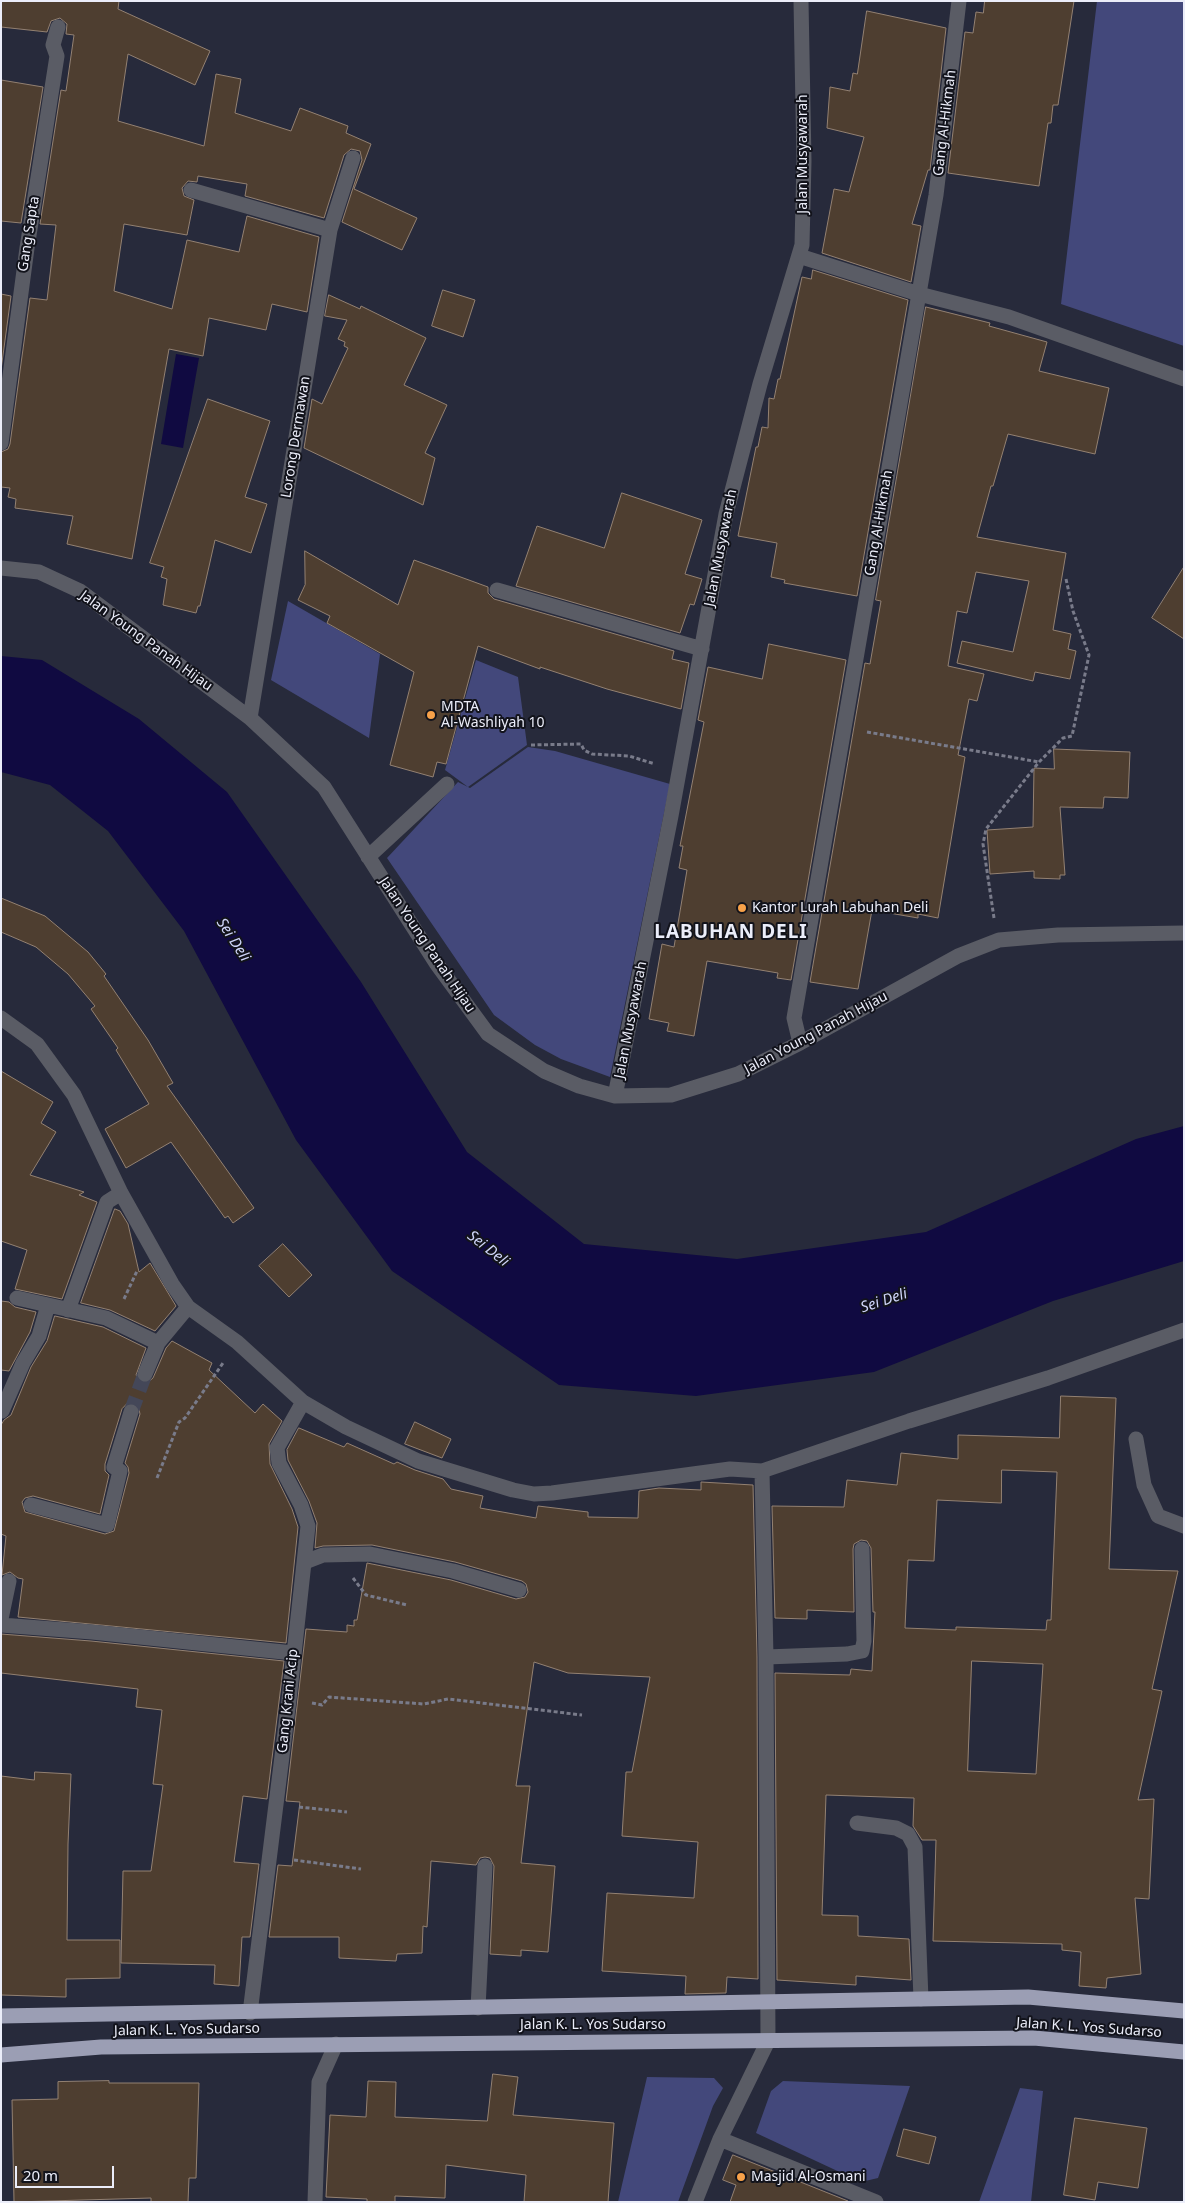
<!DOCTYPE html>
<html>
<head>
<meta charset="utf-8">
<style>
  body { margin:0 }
  #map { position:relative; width:1185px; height:2203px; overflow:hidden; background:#272a3b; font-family:"Noto Sans",sans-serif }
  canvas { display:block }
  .frame { position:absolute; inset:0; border:2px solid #ebedf9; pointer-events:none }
  .scale { position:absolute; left:15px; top:2166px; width:99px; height:22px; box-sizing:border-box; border:2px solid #ebedf9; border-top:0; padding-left:6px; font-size:15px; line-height:18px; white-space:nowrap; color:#ebedf9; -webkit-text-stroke:4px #12131b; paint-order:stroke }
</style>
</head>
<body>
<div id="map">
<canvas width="1185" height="2203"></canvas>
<div class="frame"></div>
<div class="scale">20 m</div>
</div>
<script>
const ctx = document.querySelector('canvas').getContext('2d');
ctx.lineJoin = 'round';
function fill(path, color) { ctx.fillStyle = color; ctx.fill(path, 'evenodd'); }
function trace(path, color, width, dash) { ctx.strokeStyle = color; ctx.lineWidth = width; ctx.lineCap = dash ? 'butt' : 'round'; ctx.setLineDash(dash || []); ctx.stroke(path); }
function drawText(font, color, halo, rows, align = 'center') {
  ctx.font = font + ' "Noto Sans",sans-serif'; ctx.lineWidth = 4; ctx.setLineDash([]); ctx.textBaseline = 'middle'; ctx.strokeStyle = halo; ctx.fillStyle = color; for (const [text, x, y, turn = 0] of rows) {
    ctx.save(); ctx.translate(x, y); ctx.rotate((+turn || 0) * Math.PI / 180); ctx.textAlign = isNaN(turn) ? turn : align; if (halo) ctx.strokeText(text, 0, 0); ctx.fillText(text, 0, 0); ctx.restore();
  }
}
const green = new Path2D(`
  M1097,1H1184V346L1061,304Z
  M288,601L380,654L369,738L271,680Z
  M476,660L518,677L527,745L468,787L445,770Z
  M528,747L555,751L670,784L610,1077L561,1059L535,1045L494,1015L387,858L458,782L470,788Z
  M647,2077L714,2078L723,2088L713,2106L678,2202H618Z
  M783,2081L910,2086L878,2178L861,2182L756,2133L771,2091Z
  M1020,2088L1043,2091L1031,2202H979Z`);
const water = new Path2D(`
  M176,354L199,358L183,448L161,444Z
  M1,656L42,660L139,719L227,792L361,982L467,1152L584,1244L737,1259L926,1232L1136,1139L1184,1126V1261L1053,1301L874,1372L696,1396L559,1385L392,1271L296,1140L184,931L108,831L50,785L1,772Z`);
const building = new Path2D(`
  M1,1H119L118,9L210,51L195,85L128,54L118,121L204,146L216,74L241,79L235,113L291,131L300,108L348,126L346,133L371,144L354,189L417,218L402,250L342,222L362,160L360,151L351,149L344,155L324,218L245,196L247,184L198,176L197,182L188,181L182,188L184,196L194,200L187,235L124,224L114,291L172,309L187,240L239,252L247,216L319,237L307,312L272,304L266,330L209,318L203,356L169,349L132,559L67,544L73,516L15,508L16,499L8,497L10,488L1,487V452L8,449L10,444L30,298L47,300L56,225L40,224L61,90L66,91L74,35L66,34L67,24L60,18L51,21L47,32L1,27Z
  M985,1H1074L1058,105H1053L1051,123H1048L1039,186L948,173L965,32L973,33L976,12L983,13Z
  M867,11L946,28L930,170H928L912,224L921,226L911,282L822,253L834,189L849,192L864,137L827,128L830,87L850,91L853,73L857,74Z
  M1,80L43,87L21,223L1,221Z
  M813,270L908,300L857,596L784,583L785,580L771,577L777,543L738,536L756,447H758L762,427L768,428L769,398L774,399L778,379H780L802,277L811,279Z
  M443,290L475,300L463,337L432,326Z
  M1,294L11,296L1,370Z
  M329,295L360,309L361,306L426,338L404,385L447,405L425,453L435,458L423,505L304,448L312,399L322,404L348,348L344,346L345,342L338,339L347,320L325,316Z
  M926,307L990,323L989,326L1047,342L1039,371L1109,388L1095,454L1008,434L993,486H991L977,537L1066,553L1053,630L1071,634L1068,649L1076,651L1070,679L1035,672L1033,681L957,663L962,641L1013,652L1029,581L976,572L967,613L957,611L948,666L984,674L977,701L969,699L958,755L965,757L938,918L918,914V918L872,910L858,989L810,982L865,663L870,664L881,601L876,600Z
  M208,399L270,421L245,497L267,504L251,553L215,540L200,606H198L196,613L163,605L167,579L161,577L164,567L150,563Z
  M622,493L702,520L685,574L702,579L694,605L690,604L680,633L516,586L537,526L604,548Z
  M305,551L398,605L414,560L488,587V593L494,599L674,651L672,659L689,663L681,709L607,689L540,667V669L478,646L446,764L437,762L433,777L390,765L414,672L327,623L330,616L298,600L305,585Z
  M1184,567V639L1152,618Z
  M769,644L846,660L791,980L777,978L778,973L707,961L694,1036L667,1031L669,1023L649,1019L662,944L674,947L687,870L679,868L683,846H680L704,722L698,720L708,667L762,679Z
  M1054,749L1130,752L1128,798L1104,797L1103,808L1060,807L1065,875H1060V879L1034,878V871L990,874L987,830L1033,827L1034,768L1054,769Z
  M1,898L45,916L88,952L106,974L104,976L148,1040L173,1083L167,1086L254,1208L233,1223L228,1216L225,1218L171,1142L126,1168L105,1129L149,1104L116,1050L118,1048L91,1009L95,1006L68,974L36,947L1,932Z
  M1,1071L53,1102L41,1123L56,1132L30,1175L84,1192L79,1195L97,1202L62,1299L15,1289L27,1250L1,1241Z
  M115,1209L120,1211L128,1224L139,1272L150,1263L176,1306L155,1331L110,1310L81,1303Z
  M283,1244L312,1275L289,1297L259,1266Z
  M1,1301L9,1302L15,1307L36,1312L30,1332L9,1371L1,1370Z
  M55,1316L103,1327L146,1348L136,1375L142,1383H147L153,1378L166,1348L172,1341L212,1363L209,1370L255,1413L263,1404L282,1421L269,1444L270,1464L292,1509L298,1527L286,1643L18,1617L23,1579L18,1578L10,1572L2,1575L6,1536L1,1534V1425L4,1420L11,1415L31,1367L47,1341ZM128,1403L138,1405L140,1414L125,1463L128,1467L129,1473L114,1531L105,1534L25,1512L22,1502L25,1498L33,1496L100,1514L109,1475L105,1471V1464L122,1409Z
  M1061,1396L1116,1398L1109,1569L1178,1571L1152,1689L1162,1691L1138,1800L1154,1799L1149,1899L1135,1898L1141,1974L1107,1978L1106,1988L1079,1986L1081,1952L1062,1950V1944L933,1941L936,1840H922L913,1826L914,1798L826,1795L822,1915L858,1916V1936L909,1939L911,1980L856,1976V1985L777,1980L775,1673L850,1675L851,1669L872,1671L875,1612H873L871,1548L867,1541L861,1540L854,1544L853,1549L854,1612L807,1610V1619L775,1618L772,1506L844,1507L847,1480L897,1485L901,1453L958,1459V1435L1059,1438ZM1002,1470L1057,1472L1051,1620H1047L1046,1630L956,1627V1630L905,1628L908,1560L934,1561L937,1500L1001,1503ZM972,1661L1043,1664L1036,1774L968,1771Z
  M415,1422L451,1439L442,1458L405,1444Z
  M299,1428L344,1447L347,1443L394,1464L397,1462L415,1470L443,1479L451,1489L483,1496L480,1508L536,1518L538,1506L588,1512V1517L638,1518L639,1491L659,1488L701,1490V1482L753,1485L757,1657L758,1979L727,1977L726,1993L685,1994L686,1976L602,1971L607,1893L694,1898L698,1842L622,1836L626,1772H632L650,1677L568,1673L534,1662L516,1786H530L521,1863L555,1866L548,1952L521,1950V1956L490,1954L494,1866L490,1858L485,1857L480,1858L476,1865L431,1861L427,1927L423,1926L422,1953L397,1954L396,1961L339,1958V1937H269L278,1865L292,1866L300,1802L286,1801L306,1629L347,1632V1625L354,1626V1620H357L367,1563L451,1580L516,1599L525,1597L528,1592L526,1584L522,1581L455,1562L372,1545L323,1546L315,1548L317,1523L309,1501L288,1460L287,1450Z
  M1,1634L91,1641L284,1661L267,1799L243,1796L234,1862L259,1864L250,1937H242L239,1986L214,1984L215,1965L121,1963L123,1871H151L163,1785L153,1784L162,1710L136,1707L138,1689L1,1673Z
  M35,1772L71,1774L68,1844L67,1940H120V1978L66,1979V1997L1,1995V1776L34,1780Z
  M493,2074L518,2077L513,2115L614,2123L608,2202H524L526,2175L446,2165L445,2198L395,2196V2202H367V2199L326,2197L330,2115L366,2117L368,2081L396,2082L395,2117L487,2121Z
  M109,2081V2083H199L196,2178H189L188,2202H151V2198L14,2202L12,2100L58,2099V2082Z
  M1075,2118L1147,2128L1138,2188L1098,2182L1095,2200L1064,2195Z
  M904,2129L936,2137L929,2164L897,2156Z
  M733,2155L848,2201V2202H730L736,2185L723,2180Z`);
const minorTunnel = new Path2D(`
  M131,1412L145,1374`);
const path = new Path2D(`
  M867,732L1039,762
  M531,745L581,744L584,750L592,754L629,756L655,764
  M994,918L983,844L986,829L1039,762L1063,738L1072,736L1089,655L1073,611L1066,579
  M124,1299L137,1271
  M157,1478L179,1422L185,1418L223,1363
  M353,1578L366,1595L407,1605
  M312,1703L322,1705L329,1697L424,1704L448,1699L582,1715
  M299,1807L347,1812
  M294,1860L361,1869`);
const minor = new Path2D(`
  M191,190L330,230
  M799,256L919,294L1009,317L1184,379
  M1,443L27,248L57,56L53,45L58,27
  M1,568L39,572L80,591L250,718L324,787L436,963L488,1034L544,1071L579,1086L615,1096L671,1095L738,1074L800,1043L958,956L999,940L1058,935L1184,933
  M497,590L702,649
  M250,718L330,230L353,158
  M368,857L447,784
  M1,1018L37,1044L74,1095L121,1193L172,1284L188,1307L237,1342L303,1402L346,1427L418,1461L513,1490L534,1494L552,1493L730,1469L762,1471L909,1421L1048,1378L1184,1330
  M800,1043L794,1018L936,195L959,1
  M615,1096L671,816L726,514L760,384L802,245L804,161L801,1
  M17,1298L106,1318L158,1343
  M68,1310L107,1202L121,1193
  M145,1374L158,1343L188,1307
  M2,1411L23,1363L39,1336L48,1305
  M1136,1439L1144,1485L1158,1516L1184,1526
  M31,1505L107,1525L120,1471L114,1467L131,1412
  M305,1562L323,1555L370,1554L453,1571L519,1590
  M1,1619L9,1581
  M1,1625L92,1632L293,1653
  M766,1657L847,1654L862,1651L864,1641L862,1549
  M857,1823L896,1828L908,1834L915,1847L921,1999
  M478,2008L485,1866
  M250,2013L289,1700L308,1526L301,1505L279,1463L277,1448L303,1402
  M720,2139L876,2202
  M315,2202L319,2082L336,2044
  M695,2202L720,2139L768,2041L766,1657L762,1471`);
const highway = new Path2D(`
  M1,2016L1028,1997L1184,2011
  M1,2055L101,2047L1034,2038L1184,2052`);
const markers = [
  [431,715,5,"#f7a149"],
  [742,908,5,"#f7a149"],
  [741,2177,5,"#f7a149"]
];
const streetNames = [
  ["Gang Al-Hikmah",945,123,-83],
  ["Jalan Musyawarah",803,154,-90],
  ["Gang Sapta",29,234,-81],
  ["Lorong Dermawan",296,437,-81],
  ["Gang Al-Hikmah",879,523,-80],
  ["Jalan Musyawarah",721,548,-79],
  ["Jalan Young Panah Hijau",146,641,36],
  ["Jalan Young Panah Hijau",427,945,56],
  ["Jalan Musyawarah",631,1020,-79],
  ["Jalan Young Panah Hijau",816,1033,-28],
  ["Gang Krani Acip",288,1701,-84],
  ["Jalan K. L. Yos Sudarso",593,2025],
  ["Jalan K. L. Yos Sudarso",1089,2028,4],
  ["Jalan K. L. Yos Sudarso",187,2030,-1]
];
const poiNames = [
  ["MDTA",441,707],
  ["Al-Washliyah 10",441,723],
  ["Kantor Lurah Labuhan Deli",752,908],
  ["Masjid Al-Osmani",751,2177]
];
const waterNames = [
  ["Sei Deli",233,940,57],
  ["Sei Deli",488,1249,38],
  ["Sei Deli",884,1301,-18]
];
const districtNames = [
  ["LABUHAN DELI",731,933]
];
fill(green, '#43487b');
fill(water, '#100a41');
fill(building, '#4e3e30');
trace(building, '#938172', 1);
trace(minorTunnel, '#444758', 15, [15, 8]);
trace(path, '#797b8a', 3, [4, 2.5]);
trace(minor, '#5a5c65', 15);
trace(highway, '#9b9eb4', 15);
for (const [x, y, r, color] of markers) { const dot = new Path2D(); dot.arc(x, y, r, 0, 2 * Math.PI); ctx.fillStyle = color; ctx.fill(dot); trace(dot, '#12131b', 2); }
drawText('14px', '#ebedf9', '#12131b', streetNames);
drawText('14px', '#ebedf9', '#12131b', poiNames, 'left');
drawText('italic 15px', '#ced4f8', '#12131b', waterNames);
ctx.letterSpacing = '1px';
drawText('bold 19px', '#ebedf9', '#12131b', districtNames);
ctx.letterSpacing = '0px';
</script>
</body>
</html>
